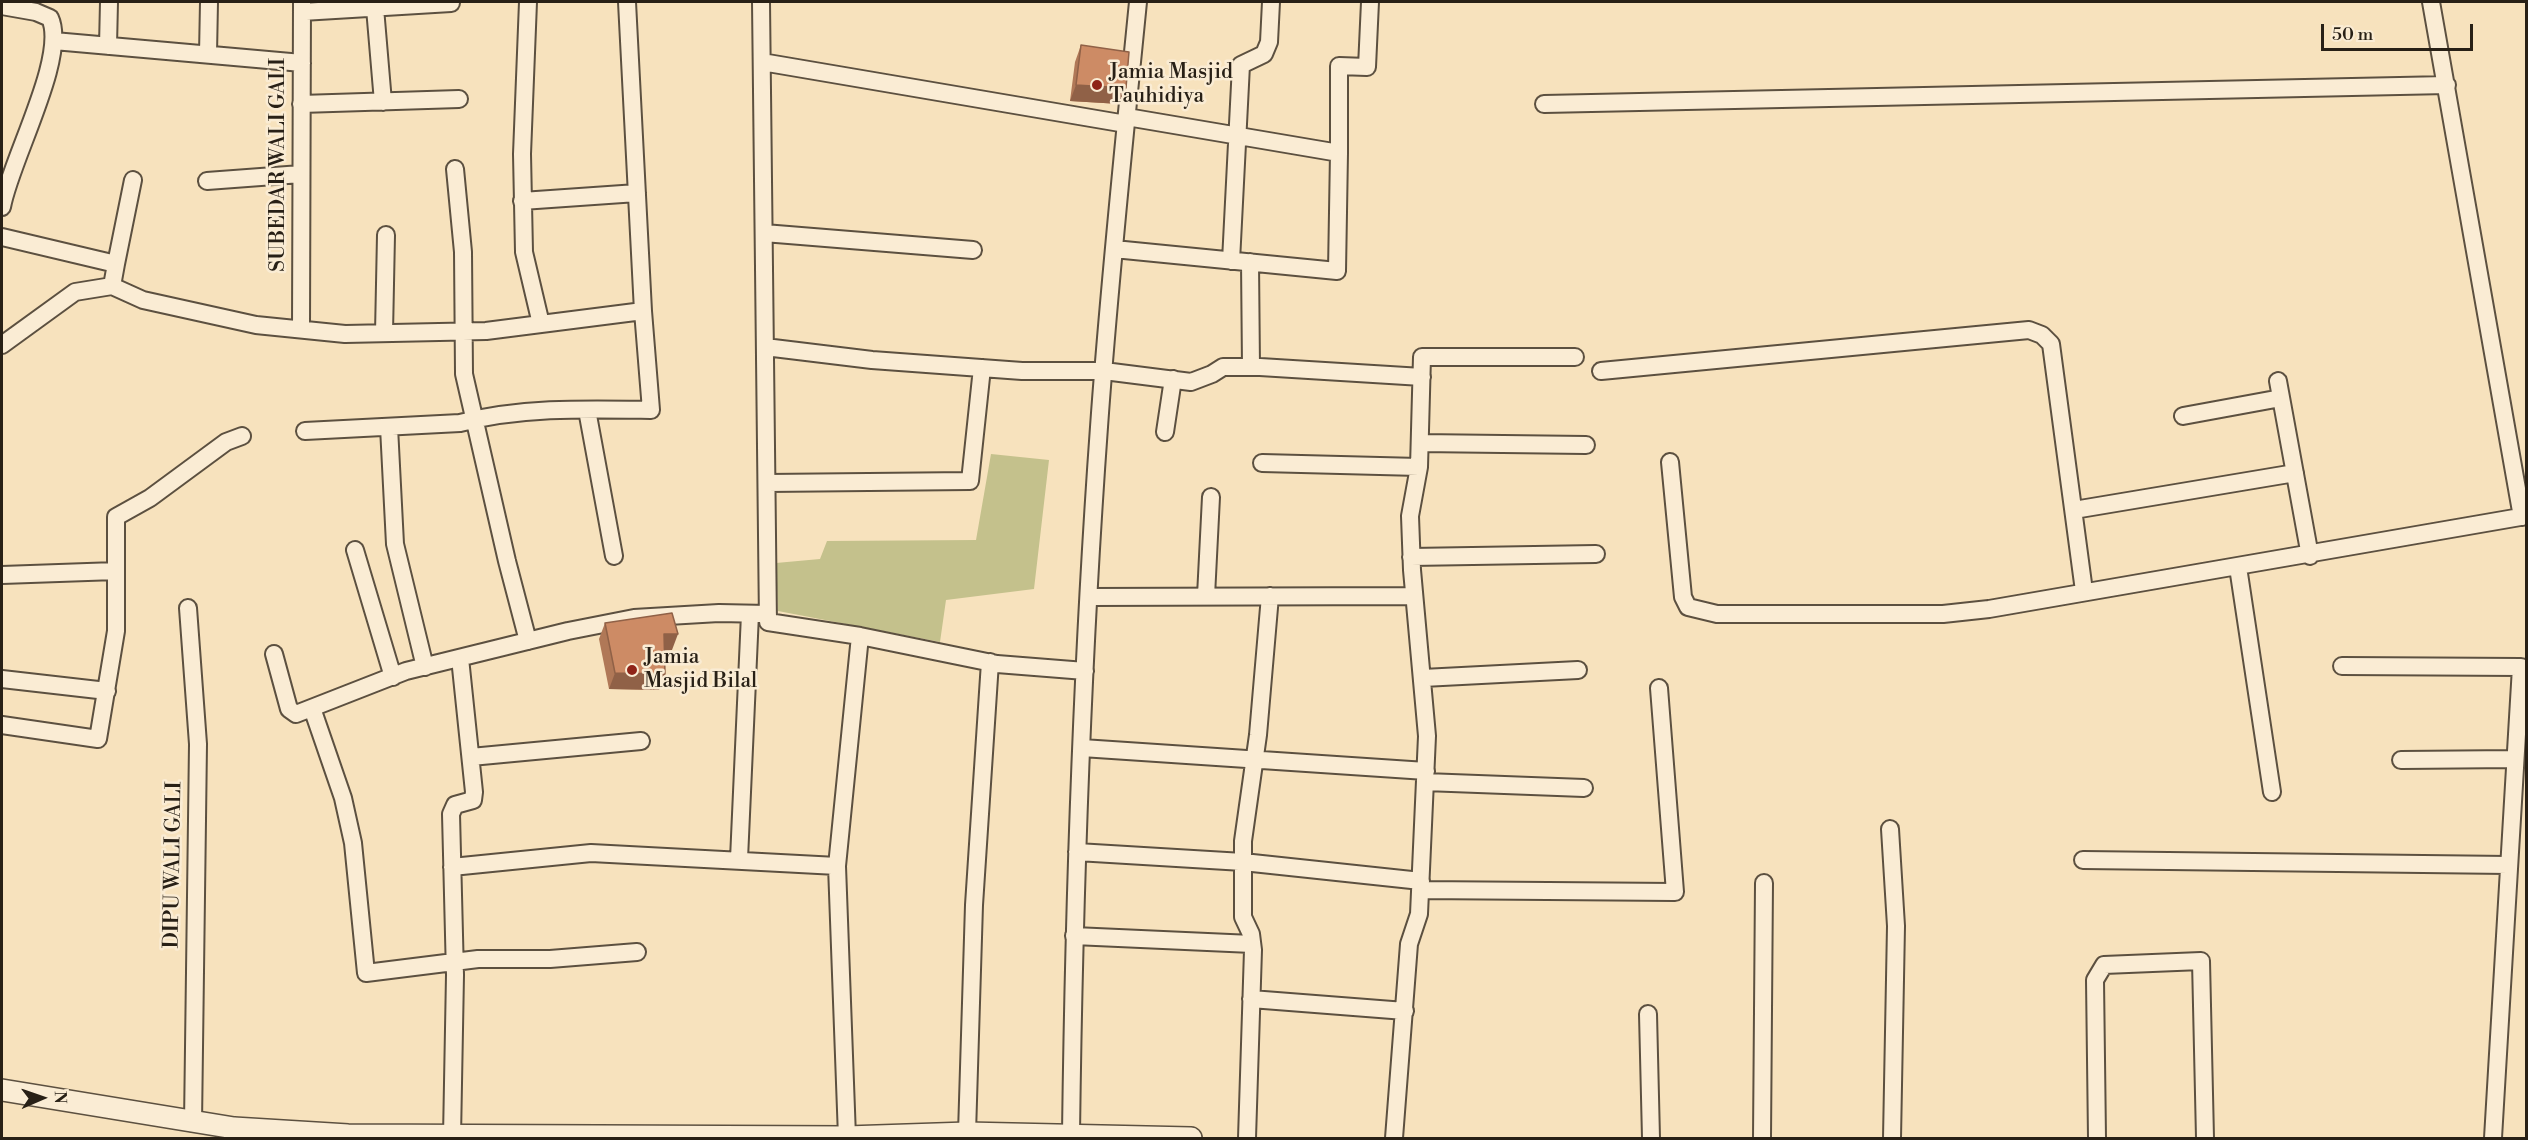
<!DOCTYPE html>
<html>
<head>
<meta charset="utf-8">
<style>
  body { margin:0 }
  #map { position:relative; width:2528px; height:1140px; overflow:hidden; background:#f7e2bd; font-family:"Libre Bodoni",serif }
  canvas { display:block }
  .frame { position:absolute; inset:0; border:3px solid #282016; pointer-events:none }
  .north { position:absolute; left:12px; top:1068px; width:60px; height:60px; -webkit-text-stroke:4px #faecd4; paint-order:stroke; rotate:88deg; font-size:16px; font-weight:700; line-height:24px; text-align:center; color:#282016 }
  .north::after { content:''; display:block; margin:auto; width:21px; height:27px; background:#282016; clip-path:polygon(50% 0,100% 100%,50% 72%,0 100%) }
  .scale { position:absolute; left:2321px; top:24px; width:152px; height:27px; box-sizing:border-box; border:3px solid #282016; border-top:0; padding-left:8px; font-size:18px; line-height:21px; white-space:nowrap; color:#282016; -webkit-text-stroke:4px #faecd4; paint-order:stroke }
</style>
</head>
<body>
<div id="map">
<canvas width="2528" height="1140"></canvas>
<div class="frame"></div>
<div class="north">N</div>
<div class="scale">50 m</div>
</div>
<script>
const ctx = document.querySelector('canvas').getContext('2d');
ctx.lineJoin = 'round';
function fill(path, color) { ctx.fillStyle = color; ctx.fill(path, 'evenodd'); }
function trace(path, color, width, dash) { ctx.strokeStyle = color; ctx.lineWidth = width; ctx.lineCap = dash ? 'butt' : 'round'; ctx.setLineDash(dash || []); ctx.stroke(path); }
function drawText(font, color, halo, rows, align = 'center') {
  ctx.font = font + ' "Libre Bodoni",serif'; ctx.lineWidth = 5; ctx.setLineDash([]); ctx.textBaseline = 'middle'; ctx.strokeStyle = halo; ctx.fillStyle = color; for (const [text, x, y, turn = 0] of rows) {
    ctx.save(); ctx.translate(x, y); ctx.rotate((+turn || 0) * Math.PI / 180); ctx.textAlign = isNaN(turn) ? turn : align; if (halo) ctx.strokeText(text, 0, 0); ctx.fillText(text, 0, 0); ctx.restore();
  }
}
const green = new Path2D(`
  M991,454L1049,460L1034,589L946,600L940,642L778,611L776,563L820,559L827,541L976,540Z`);
const minor = new Path2D(`
  M528,2L522,154L524,252L541,324
  M761,2L768,622L860,636L837,866L847,1137
  M2431,2L2522,517
  M2,6L36,12L50,18C68,57 10,161 2,207
  M375,8L383,102
  M302,12L451,3
  M54,41L302,63
  M108,46L109,2
  M208,54L209,2
  M762,62L1126,124
  M301,104L459,99
  M1544,104L2447,85
  M1127,117L1339,153V66L1367,67L1370,2
  M455,169L463,252L464,374L507,561L528,641
  M207,181L301,174
  M522,201L637,193
  M764,233L973,250
  M2,237L116,264L112,286L75,292L2,345
  M1114,249L1337,271L1339,153
  M1231,261L1241,65L1264,54L1269,42L1271,2
  M1250,262L1251,367
  M116,264L133,180
  M112,286L143,300L256,325L345,334L486,331L643,311L627,2
  M301,329L302,2
  M384,333L386,235
  M765,347L872,360L1022,371H1104L1191,382L1212,374L1223,367H1260L1422,377
  M1601,371L2029,330L2042,335L2051,344L2084,591
  M2278,381L2310,556
  M587,410L614,556
  M2183,416L2281,398
  M389,427L395,544L425,667
  M305,431L460,423C522,407 587,409 651,410L643,311
  M1165,432L1173,379
  M1420,443L1586,445
  M1670,462L1683,597L1688,607L1717,614H1943L1989,609L2526,516
  M1262,463L1419,467
  M767,483L970,481L982,368
  M2074,510L2295,473
  M355,550L393,677
  M1411,557L1596,554
  M2238,567L2272,792
  M2,575L116,571
  M1206,596L1211,497
  M1089,597L1414,596
  M188,608L198,744L193,1123
  M860,636L997,664L1085,671
  M274,654L289,709L296,714L406,671L568,631L634,618L719,613L768,614
  M2342,666L2521,667L2493,1138
  M1423,678L1578,670
  M2,679L107,691
  M312,708L343,798L353,843L366,973L478,959H550L637,952
  M2,725L98,739L116,631V517L150,498L226,442L242,436
  M1082,748L1426,771
  M471,757L641,741
  M2401,760L2515,759
  M1425,782L1584,788
  M1890,829L1896,926L1892,1138
  M1077,852L1243,862L1421,881
  M739,859L750,614
  M2083,860L2508,865
  M452,867L591,853L837,866
  M1420,890L1675,892L1659,688
  M1074,936L1252,944
  M1251,999L1405,1011
  M1648,1014L1651,1138
  M967,1133L974,905L990,662
  M1071,1134C1074,898 1082,663 1099,427C1109,285 1124,143 1138,2
  M452,1137L455,975L451,814L455,805L473,800L474,792L460,658
  M1247,1138L1253,950L1251,934L1243,917V841L1258,735L1270,596
  M1394,1138L1409,944L1419,914L1427,736L1412,570L1410,516L1419,467L1422,357H1575
  M1762,1138L1764,883
  M2097,1138L2095,980L2104,965L2201,961L2205,1138`);
const tertiary = new Path2D(`
  M2,1090L234,1128L348,1135L847,1137L967,1133L1191,1138`);
const wall = new Path2D(`
  M1081,45L1120,104L1070,101L1075,62Z
  M605,623L672,650H664L659,690L609,689L599,639Z`);
const shadedWall = new Path2D(`
  M1076,85L1126,88L1120,104L1070,101Z
  M664,634H678L672,650L658,651Z
  M615,673L665,674L659,690L609,689Z`);
const building = new Path2D(`
  M1081,45L1129,52L1126,88L1076,85Z
  M672,613L678,634H664L665,674L615,673L605,623Z`);
const markers = [
  [1097,85,6,"#8f2418"],
  [632,670,6,"#8f2418"]
];
const poiNames = [
  ["Jamia Masjid",1109,73],
  ["Tauhidiya",1109,97],
  ["Jamia",644,658],
  ["Masjid Bilal",644,682]
];
const streetNames = [
  ["SUBEDAR WALI GALI",279,165,-90],
  ["DIPU WALI GALI",174,865,-89]
];
fill(green, '#c4c18c');
trace(minor, '#5c5040', 20);
trace(tertiary, '#5c5040', 24);
trace(minor, '#faecd4', 16);
trace(tertiary, '#faecd4', 21);
fill(wall, '#b07857');
fill(shadedWall, '#906147');
fill(building, '#cd8b65');
trace(building, '#906147', 1.5);
for (const [x, y, r, color] of markers) { const dot = new Path2D(); dot.arc(x, y, r, 0, 2 * Math.PI); ctx.fillStyle = color; ctx.fill(dot); trace(dot, '#faecd4', 2); }
drawText('21px', '#282016', '#faecd4', poiNames, 'left');
drawText('21px', '#282016', '#faecd4', streetNames);
</script>
</body>
</html>
